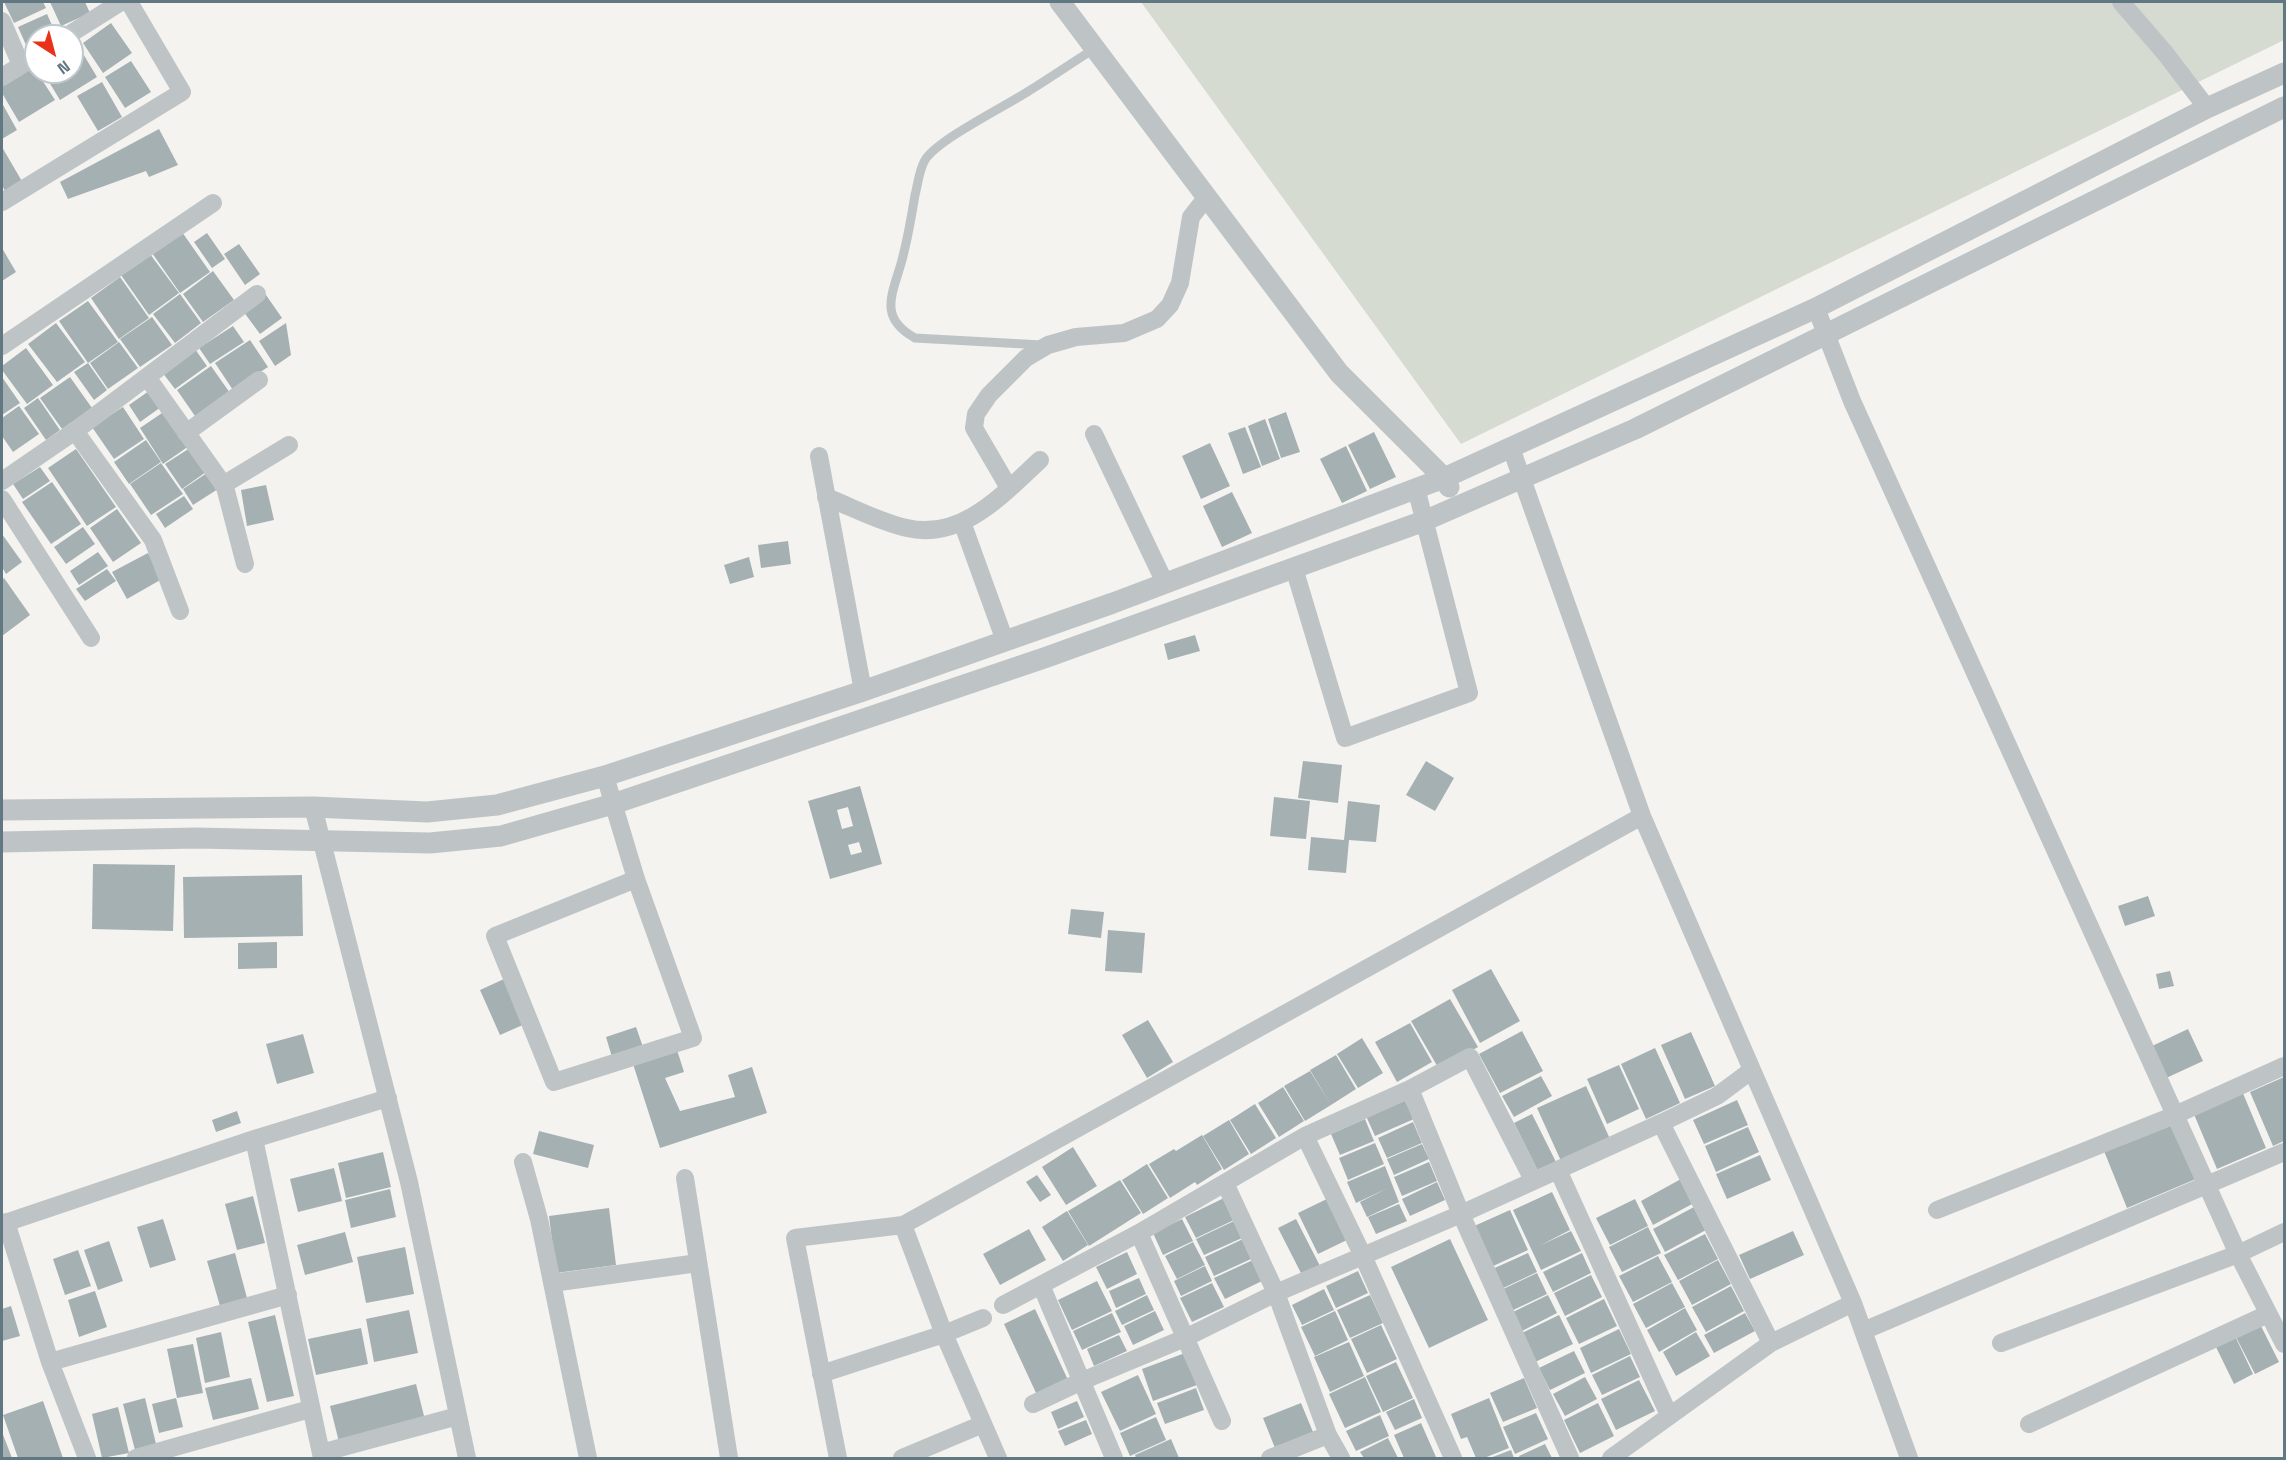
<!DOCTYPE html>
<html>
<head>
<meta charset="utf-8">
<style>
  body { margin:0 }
  #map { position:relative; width:2286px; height:1460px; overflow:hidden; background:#f4f3ef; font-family:"Space Grotesk",sans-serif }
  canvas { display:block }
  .frame { position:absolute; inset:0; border:3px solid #617782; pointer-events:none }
  .north { position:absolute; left:24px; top:24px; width:60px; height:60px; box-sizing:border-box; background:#fff; border:2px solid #c0c9cd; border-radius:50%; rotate:144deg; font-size:16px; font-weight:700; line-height:24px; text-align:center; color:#617782 }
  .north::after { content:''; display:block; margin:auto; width:21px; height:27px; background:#ea3119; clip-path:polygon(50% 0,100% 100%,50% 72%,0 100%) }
</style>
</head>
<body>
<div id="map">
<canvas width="2286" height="1460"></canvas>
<div class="frame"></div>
<div class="north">N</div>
</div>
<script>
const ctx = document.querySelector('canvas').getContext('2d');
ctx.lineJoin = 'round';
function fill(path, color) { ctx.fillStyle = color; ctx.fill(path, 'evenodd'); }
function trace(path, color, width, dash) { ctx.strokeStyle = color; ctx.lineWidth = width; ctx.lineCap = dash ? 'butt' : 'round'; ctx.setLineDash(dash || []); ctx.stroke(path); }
const green = new Path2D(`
  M1141,2H2284V40L1461,444Z`);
const building = new Path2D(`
  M4,2H43L46,8L14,23Z
  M50,2H85L90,13L61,26Z
  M47,14L55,32L47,36H36V41L26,45L18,27Z
  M111,23L132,53L103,73L83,43Z
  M79,47L97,77L60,100L43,72H72V52Z
  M131,61L151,92L125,108L105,77Z
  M33,66L55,100L19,122L2,93V86Z
  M102,82L122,117L98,131L77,96Z
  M2,103L17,130L2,139Z
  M159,129L178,165L149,177L146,171L68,199L60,182Z
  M2,147L23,183L6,193L2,185Z
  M182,232L210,272L180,293L152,253Z
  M207,233L225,259L212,268L194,242Z
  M239,244L260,274L245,285L224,254Z
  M2,248L16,272L2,281Z
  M150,254L179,293L149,315L121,275Z
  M213,271L234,300L203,322L183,294Z
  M120,277L149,318L119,339L91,298Z
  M180,294L201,323L175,343L153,314Z
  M266,295L282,318L260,334L243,311Z
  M88,301L118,342L88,363L59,321Z
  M152,317L172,345L140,367L120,339Z
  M56,323L85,362L57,382L28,344Z
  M286,323L291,355L275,366L259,341Z
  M233,326L244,342L210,364L199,348Z
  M250,340L268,367L233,390L215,363Z
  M119,342L138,368L108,389L90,363Z
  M26,348L53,385L27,404L2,370V366Z
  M195,349L207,366L175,389L162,372Z
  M88,363L107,390L94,400L74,372Z
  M211,366L230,393L195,416L177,390Z
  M2,377L20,403L2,415Z
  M70,377L92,408L62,429L40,398Z
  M149,391L161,407L140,422L129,405Z
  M38,398L60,430L46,440L24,408Z
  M19,406L39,434L13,452L2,436V418Z
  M123,407L144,439L114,459L92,427Z
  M165,411L189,446L163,464L140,428Z
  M1286,412L1300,452L1281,458L1268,419Z
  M1265,419L1280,459L1262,466L1248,426Z
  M1245,427L1261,467L1243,474L1228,433Z
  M1374,432L1396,477L1370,489L1348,445Z
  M146,440L161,462L129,484L114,462Z
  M1210,443L1230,486L1201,499L1182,456Z
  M1346,446L1367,491L1342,503L1320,459Z
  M190,448L206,472L182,489L165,464Z
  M76,449L116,507L87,526L48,468Z
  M161,463L183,494L151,515L130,484Z
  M40,467L50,481L23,499L13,484Z
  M207,473L218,489L193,505L183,489Z
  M52,482L81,524L51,544L22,502Z
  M266,485L274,520L247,526L241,490Z
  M1232,492L1252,533L1222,547L1203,506Z
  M184,496L193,509L165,528L156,514Z
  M117,509L141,543L113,562L90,528Z
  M83,527L95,544L66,564L54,547Z
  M2,534L22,562L6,574L2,567Z
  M788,541L791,564L761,568L758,545Z
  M98,552L108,566L79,585L70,571Z
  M148,553L162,579L127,599L112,572Z
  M749,557L754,577L730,584L724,565Z
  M107,569L116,581L85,601L76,589Z
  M4,578L30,615L2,636V580Z
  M1195,635L1200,651L1168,660L1164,644Z
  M1303,761L1342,765L1338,803L1298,798Z
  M1426,761L1454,778L1435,811L1406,795Z
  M860,786L882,864L830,879L808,801ZM848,807L853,826L842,829L837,810ZM859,842L862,852L851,855L848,845Z
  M1274,797L1310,801L1306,839L1270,836Z
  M1348,801L1380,805L1376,842L1349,840L1346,873L1308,870L1311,837L1344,840Z
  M93,864L175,865L173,931L92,929Z
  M302,875L303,936L184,938L183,877Z
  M2148,896L2155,916L2125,926L2118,906Z
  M1071,909L1104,912L1101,938L1068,934Z
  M1108,930L1145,933L1142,973L1105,971Z
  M277,942V968L238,969V943Z
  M1491,969L1520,1021L1480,1043L1452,990Z
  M2170,971L2174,986L2159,989L2156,974Z
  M504,979L525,1024L500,1035L480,990Z
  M1450,999L1478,1047L1439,1069L1411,1021Z
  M1148,1020L1173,1062L1147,1078L1122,1035Z
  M1410,1023L1432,1062L1397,1082L1375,1042Z
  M636,1027L643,1047L612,1057L606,1037Z
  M2188,1029L2203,1061L2164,1079L2150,1047Z
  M1522,1031L1543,1071L1500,1093L1479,1054Z
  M1691,1032L1715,1086L1685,1099L1661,1045Z
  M303,1034L314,1073L277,1084L266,1044Z
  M1362,1038L1383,1073L1358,1088L1337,1054Z
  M1655,1048L1680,1103L1646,1119L1621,1064Z
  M677,1050L684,1072L665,1078L680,1111L735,1097L728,1075L752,1067L767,1113L660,1148L633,1064Z
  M1336,1055L1356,1089L1331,1105L1310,1070Z
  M1619,1065L1639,1109L1607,1124L1587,1079Z
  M1310,1071L1331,1105L1305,1121L1284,1086Z
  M1541,1076L1552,1096L1514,1117L1502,1096Z
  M2284,1077V1141L2273,1146L2250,1092Z
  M1586,1086L1610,1139L1561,1161L1537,1108Z
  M1283,1087L1304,1121L1279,1137L1258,1103Z
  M2242,1091L2266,1148L2217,1169L2193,1112Z
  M1404,1099L1414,1119L1375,1136L1366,1116Z
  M1737,1100L1748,1125L1704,1144L1693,1120Z
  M1255,1104L1276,1138L1251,1154L1230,1120Z
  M237,1111L241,1123L216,1132L212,1120Z
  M1532,1114L1556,1162L1538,1171L1514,1123Z
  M1365,1119L1374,1141L1340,1155L1331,1134Z
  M1229,1120L1249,1154L1224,1170L1203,1136Z
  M1413,1122L1422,1143L1387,1158L1378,1138Z
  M2172,1123L2196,1179L2127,1208L2104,1151Z
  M1748,1127L1759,1152L1716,1172L1705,1146Z
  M539,1131L594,1145L588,1168L533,1154Z
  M1202,1135L1222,1169L1197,1185L1195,1182L1170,1198L1149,1164L1174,1149L1176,1151Z
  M1375,1143L1384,1164L1348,1180L1339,1158Z
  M1422,1144L1429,1159L1394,1175L1387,1159Z
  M1073,1147L1097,1186L1066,1205L1042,1167Z
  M383,1152L391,1187L346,1198L338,1163Z
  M1760,1155L1771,1180L1727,1199L1716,1174Z
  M1429,1162L1437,1181L1402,1196L1394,1177Z
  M1147,1164L1168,1198L1143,1214L1122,1180Z
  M1385,1166L1399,1202L1367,1217L1360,1202L1388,1188L1356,1203L1347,1182Z
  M334,1168L342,1201L298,1212L290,1179Z
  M1037,1175L1051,1195L1040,1202L1026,1182Z
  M1681,1179L1694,1203L1653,1225L1641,1201Z
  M1120,1180L1141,1213L1089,1246L1068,1211Z
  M1437,1182L1445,1200L1410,1216L1402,1199Z
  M390,1189L396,1217L351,1228L345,1200Z
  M1552,1192L1570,1230L1539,1246L1571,1231L1581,1251L1541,1270L1513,1210Z
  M253,1196L265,1243L237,1250L225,1204Z
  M1331,1197L1351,1238L1318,1254L1298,1213Z
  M1224,1198L1234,1220L1196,1238L1185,1217Z
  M1635,1199L1648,1226L1610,1245L1596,1218Z
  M1399,1204L1407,1221L1376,1234L1368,1217Z
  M1694,1207L1706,1230L1665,1252L1653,1229Z
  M609,1208L616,1265L556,1273L549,1216Z
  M1510,1210L1528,1250L1491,1267L1472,1227Z
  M1067,1211L1088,1245L1063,1261L1042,1227Z
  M163,1219L176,1260L150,1268L137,1227Z
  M1182,1219L1193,1241L1163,1255L1153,1233Z
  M1296,1219L1320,1266L1302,1275L1278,1228Z
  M1234,1221L1242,1238L1204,1255L1196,1239Z
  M1648,1227L1661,1253L1622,1272L1609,1247Z
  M1029,1229L1046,1260L1000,1285L983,1254Z
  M1793,1231L1804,1255L1750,1279L1739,1255Z
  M345,1232L353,1262L305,1275L297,1245Z
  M1705,1234L1718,1259L1678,1280L1664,1255Z
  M1243,1239L1251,1259L1214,1276L1205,1257Z
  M1450,1239L1488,1320L1429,1348L1391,1267Z
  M109,1241L123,1281L98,1290L84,1250Z
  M1193,1242L1205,1265L1177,1279L1165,1256Z
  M405,1247L414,1294L366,1303L357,1257Z
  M78,1250L91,1286L65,1295L53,1259Z
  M1127,1252L1137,1274L1107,1289L1096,1267Z
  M235,1253L247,1298L220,1306L207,1261Z
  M1528,1253L1537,1272L1497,1291L1488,1271Z
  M1582,1253L1591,1273L1553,1292L1543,1272Z
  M1658,1256L1672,1282L1633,1302L1619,1276Z
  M1253,1260L1262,1281L1225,1299L1214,1278Z
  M1718,1260L1731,1284L1692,1305L1679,1281Z
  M1205,1266L1212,1281L1181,1296L1174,1281Z
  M1358,1271L1368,1293L1336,1308L1326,1286Z
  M1537,1273L1547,1294L1509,1312L1499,1291Z
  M1591,1275L1602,1297L1565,1316L1554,1293Z
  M1139,1278L1146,1294L1116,1308L1109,1291Z
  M1097,1281L1112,1311L1072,1330L1058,1300Z
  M1212,1283L1224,1307L1192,1322L1180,1298Z
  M1672,1283L1685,1307L1646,1328L1633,1304Z
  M1731,1286L1744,1311L1706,1332L1692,1307Z
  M1324,1289L1334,1310L1302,1325L1292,1305Z
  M95,1291L107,1327L79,1337L68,1300Z
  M1147,1295L1154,1310L1122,1325L1115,1311Z
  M1370,1295L1383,1323L1350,1338L1337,1310Z
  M1548,1295L1557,1313L1520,1332L1511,1313Z
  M1604,1299L1617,1326L1579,1344L1566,1318Z
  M11,1306L20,1336L2,1341V1309Z
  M1685,1308L1697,1330L1659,1352L1647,1330Z
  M1035,1309L1068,1380L1037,1395L1004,1324Z
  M409,1310L418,1353L374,1362L366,1319Z
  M1155,1311L1164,1330L1133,1345L1124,1326Z
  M1335,1311L1348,1340L1315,1356L1301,1327Z
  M1112,1313L1121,1332L1082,1350L1073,1331Z
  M1745,1313L1755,1331L1714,1353L1704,1335Z
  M275,1315L294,1396L267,1402L248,1322Z
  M1559,1315L1573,1344L1533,1363L1520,1334Z
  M2260,1324L2279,1362L2255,1374L2236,1337Z
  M1381,1325L1397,1359L1367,1373L1351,1339Z
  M361,1328L368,1364L316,1375L308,1339Z
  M1619,1329L1631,1354L1591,1373L1580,1348Z
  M221,1332L230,1377L205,1383L196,1338Z
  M1696,1332L1710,1356L1676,1376L1663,1352Z
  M1119,1335L1127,1351L1094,1366L1087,1349Z
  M2236,1338L2253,1374L2234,1384L2216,1347Z
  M1349,1342L1364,1376L1330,1392L1314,1357Z
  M193,1344L203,1393L177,1398L167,1349Z
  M1574,1351L1585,1373L1550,1390L1539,1368Z
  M1185,1353L1197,1385L1153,1401L1142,1369Z
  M1630,1356L1640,1377L1602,1395L1592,1375Z
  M1396,1362L1413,1398L1383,1412L1366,1376Z
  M1138,1375L1156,1414L1120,1431L1101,1392Z
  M1365,1377L1381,1412L1345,1428L1329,1394Z
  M1585,1377L1597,1399L1565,1416L1553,1394Z
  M251,1378L259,1409L213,1420L205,1388Z
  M1524,1378L1537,1408L1503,1422L1490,1393Z
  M1639,1380L1655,1411L1616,1430L1601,1399Z
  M416,1384L425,1420L339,1442L330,1406Z
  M1196,1388L1204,1410L1165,1424L1157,1403Z
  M145,1398L156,1444L135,1450L123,1404Z
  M176,1398L183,1427L159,1433L152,1404Z
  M1489,1398L1509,1448L1484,1458H1476L1467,1437L1461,1439L1451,1414Z
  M1414,1399L1422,1418L1395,1430L1386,1412Z
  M43,1401L63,1458H18L3,1415Z
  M1077,1401L1084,1417L1058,1429L1051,1412Z
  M1301,1403L1313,1432L1275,1448L1263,1418Z
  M1598,1403L1614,1436L1580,1453L1564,1420Z
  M118,1407L129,1453L102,1458L92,1414Z
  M1536,1413L1548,1439L1515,1454L1503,1427Z
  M1380,1415L1389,1436L1356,1451L1346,1431Z
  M1156,1417L1166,1440L1130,1456L1120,1433Z
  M1086,1420L1092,1434L1065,1446L1058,1431Z
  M1421,1423L1436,1457L1404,1458L1394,1435Z
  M2,1432L12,1458H2Z
  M1388,1438L1398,1458H1364L1360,1452Z
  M1171,1439L1179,1458H1136L1135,1455Z
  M1545,1444L1552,1458H1520L1519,1456Z
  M1511,1450L1514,1458H1490Z`);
const service = new Path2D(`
  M1042,345L915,338C881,319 890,299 900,267C907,244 911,219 915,195C918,184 919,170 925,160C938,139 1008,105 1032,89C1053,76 1073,62 1094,49`);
const minor = new Path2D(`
  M2121,2L2165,53L2207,108
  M2,21L21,65
  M67,36L121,2
  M2,77L36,56
  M2,202L182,92L129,2
  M1816,308L1852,401L2238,1254L2284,1344
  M2,346L213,203
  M147,377L225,487L245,564
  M75,431L153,540L180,611
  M186,433L259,380
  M1094,434L1165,583
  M1511,448L1642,816L1853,1303L1909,1458
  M819,456L863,691
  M2,481L75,431L257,294
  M223,485L289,445
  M1009,488L974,428L976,414L989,395L1026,358L1048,345L1076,337L1124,333L1157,319L1170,305L1180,283L1191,217L1206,198
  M826,497C852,507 879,522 907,528C962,541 1004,493 1040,460
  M2,499L91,638
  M962,522L1005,641
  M1294,568L1345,738L1469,693L1416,488
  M605,776L636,879L693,1038L554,1082L495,936L636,879
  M313,807L409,1182L467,1458
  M1410,1089L1461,1214L1570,1458
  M1661,1123L1771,1343
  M1305,1136L1363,1256L1453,1458
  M254,1139L322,1458
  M523,1162L539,1219L588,1458
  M1558,1170L1669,1415
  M685,1178L729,1458
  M1225,1183L1276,1293L1328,1435L1341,1458
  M1937,1210L2175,1115L2284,1066
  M6,1222L50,1362L87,1458
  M2,1224L254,1139L388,1098
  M903,1225L944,1334L998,1458
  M1139,1233L1222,1421
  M552,1283L698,1263
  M1041,1285L1114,1458
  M1003,1305L1139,1233L1305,1136L1410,1089L1470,1057L1533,1180
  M1863,1331L2284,1152
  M2001,1343L2238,1254L2284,1232
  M50,1362L288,1295
  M821,1374L944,1334L983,1318
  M1033,1404L1082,1381L1185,1338L1276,1293L1461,1214L1661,1123L1717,1096L1752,1070
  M2029,1424L2268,1314
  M321,1453L458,1416
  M136,1458L310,1409
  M838,1458L795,1238L903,1225L1642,816
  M902,1458L983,1424
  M1270,1458L1328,1435
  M1611,1458L1771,1343L1853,1303`);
const tertiary = new Path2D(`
  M1060,2L1339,373L1444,478L1449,487
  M2,810L313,807L427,812L497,805L605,776L863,691L1113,603L1444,478L1816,308L2207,108L2284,73
  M2,842L196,838L430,843L501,836L613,804L1047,657L1424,521L1635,429L2284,107`);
fill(green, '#d5dbd0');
fill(building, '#a5b0b3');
trace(service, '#bec4c6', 9);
trace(minor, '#bec4c6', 18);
trace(tertiary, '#bec4c6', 21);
</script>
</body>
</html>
